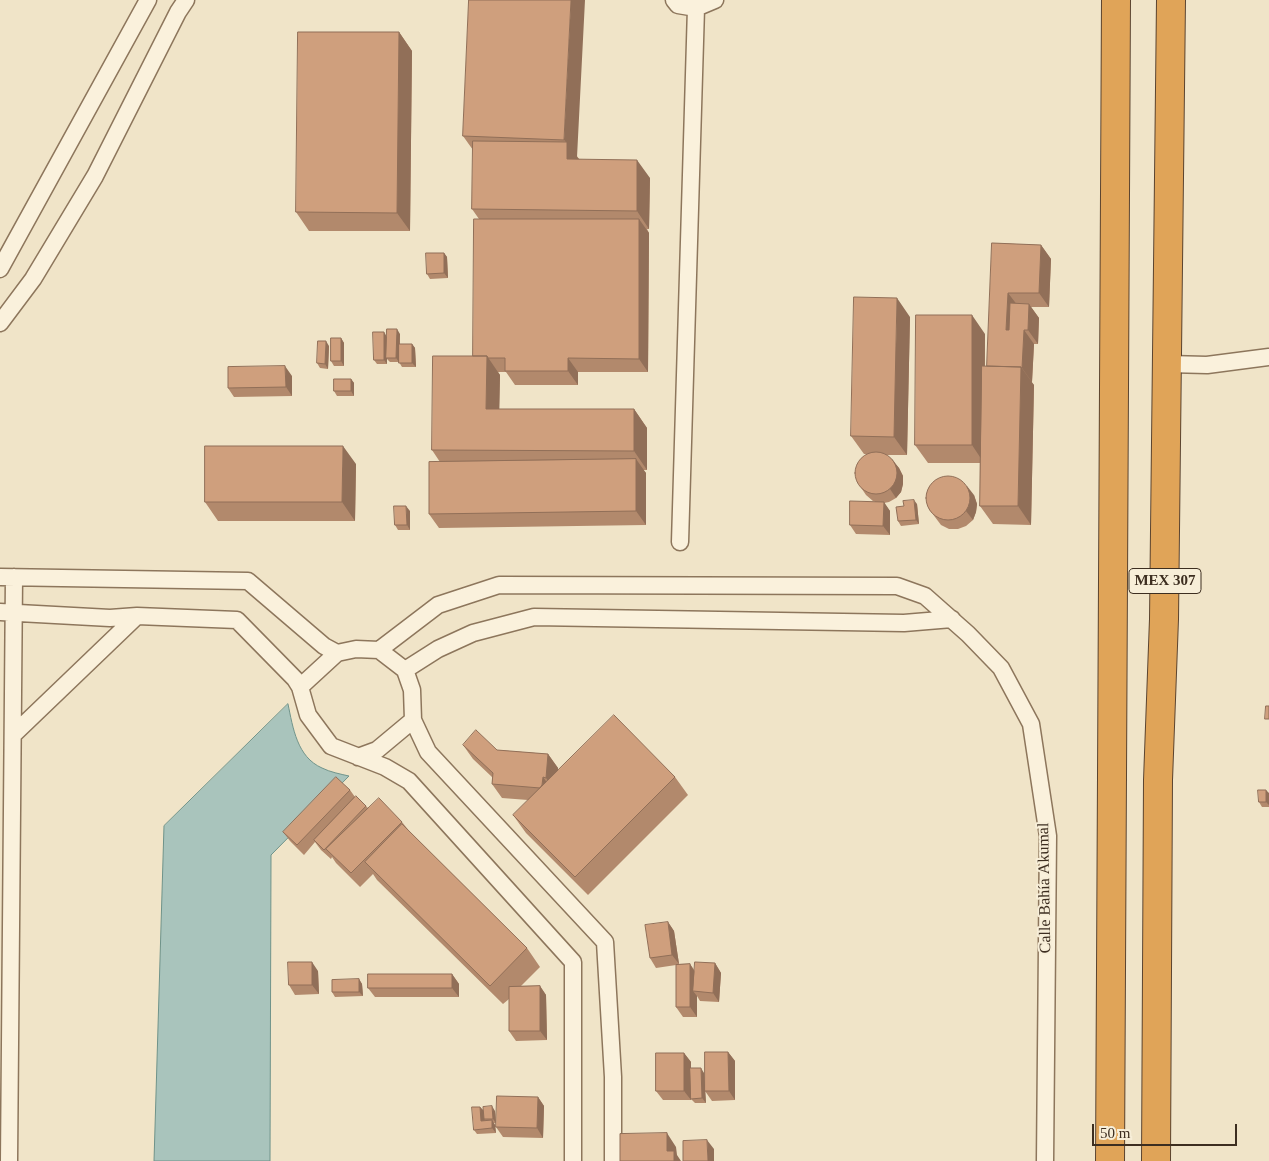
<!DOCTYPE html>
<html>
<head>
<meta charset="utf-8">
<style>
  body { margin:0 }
  #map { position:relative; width:1269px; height:1161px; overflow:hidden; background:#f0e4c8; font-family:Georgia,serif }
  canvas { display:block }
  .scale { position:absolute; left:1092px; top:1124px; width:145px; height:22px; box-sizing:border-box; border:2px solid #3d2e20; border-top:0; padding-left:6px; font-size:15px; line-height:18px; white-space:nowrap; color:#3d2e20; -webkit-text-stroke:4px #f7eed8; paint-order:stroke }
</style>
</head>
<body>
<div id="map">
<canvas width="1269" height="1161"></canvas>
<div class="scale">50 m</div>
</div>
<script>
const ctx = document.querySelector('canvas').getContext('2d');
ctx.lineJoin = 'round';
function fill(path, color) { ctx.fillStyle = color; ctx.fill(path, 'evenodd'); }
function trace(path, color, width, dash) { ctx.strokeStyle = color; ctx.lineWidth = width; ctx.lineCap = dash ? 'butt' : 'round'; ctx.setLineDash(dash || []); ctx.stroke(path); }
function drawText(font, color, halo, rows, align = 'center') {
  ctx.font = font + ' Georgia,serif'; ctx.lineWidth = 4; ctx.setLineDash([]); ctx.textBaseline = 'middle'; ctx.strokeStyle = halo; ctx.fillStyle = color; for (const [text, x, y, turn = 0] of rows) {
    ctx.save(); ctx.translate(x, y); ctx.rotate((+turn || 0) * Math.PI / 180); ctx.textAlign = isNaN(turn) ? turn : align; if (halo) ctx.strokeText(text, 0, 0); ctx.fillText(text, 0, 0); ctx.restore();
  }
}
const water = new Path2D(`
  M288,704C293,728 297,757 322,768C330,772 340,774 349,776L271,855L270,1161H154L164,826Z`);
const street = new Path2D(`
  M674,0L678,5L696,8L715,0
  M0,269L148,0
  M0,323L33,279L95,176L178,12L186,0
  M1168,364L1207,365L1269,357
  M680,542L696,8
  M0,577L248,581L324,646L337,653L356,649L379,650L405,670L412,690L413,720L428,752L605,942L613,1077V1161
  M0,612L110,618L137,616L237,620L295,679L300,687L308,715L331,746L385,767L409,781L573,962V1161
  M379,650L438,605L499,585L897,586L925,596L968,634L1001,668L1031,724L1048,836L1045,1161
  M405,670L438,649L473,633L534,617L904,623L952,619
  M300,687L337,653
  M14,734L137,616
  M358,757L377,750L413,720
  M9,1161L14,577`);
const highway = new Path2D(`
  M1110,1161L1116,0
  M1156,1161L1158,780L1164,619L1171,0`);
const wall = new Path2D(`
  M469,0L579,159L650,178L649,229H647L649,233L648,372H578V385H515L506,372H498L500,375L499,409H634L647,428V470H643L646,473V525L439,528L429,514L440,462L432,450L473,356L479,219L472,209L473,150L463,136Z
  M399,32L412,51L410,231H309L296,212Z
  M992,243L1041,245L1051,259L1049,307H1031L1039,318L1038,344H1034L1032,382H1031L1034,385L1031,525L993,524L980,506V463H928L915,445L985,334V366H987Z
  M444,253L447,257L448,278L430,279L427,274Z
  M910,317L907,455H887L899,468L903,476V484L901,492L896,498L889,502L884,503L890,511V535L856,534L850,525L875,501H873L866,495L860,486L867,454H864L851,436Z
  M400,334V344H412L415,348L416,367H402L399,362H390L387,359V364H377L374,360L387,337Z
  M341,338L344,343V366H334L331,361Z
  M329,346L328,369L320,368L317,363Z
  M292,376V396L234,397L228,388Z
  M351,379L354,383V396H337L334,391Z
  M356,464L355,521H218L205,502Z
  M974,495L977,504L976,512L973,520L966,526L958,529H949L941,525L929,509Z
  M917,504L919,524L901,526L898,521L904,506Z
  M410,511V530H398L395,525Z
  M463,745L497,750L548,754L558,768V770L675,777L688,795L588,895L526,833L513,815L528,800L502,798L492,784V777L473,759Z
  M1269,781V807H1262L1259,802L1269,793Z
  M350,790L355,797L366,806L368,808L402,822L410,832L527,948L540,967L521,986H540L546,995L547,1040L516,1041L509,1031V999L503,1004L377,880L373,874L360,887L336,863L332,857L331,859L321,850L315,842L304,855L290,841L283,832Z
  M668,922L674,931L679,964H690L695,971L715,963L721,973L719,1002L700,1001L697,996V1017H683L676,1007V965L656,968L650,958Z
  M318,971L319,994L295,995L289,985Z
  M452,974L459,984V997H375L368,988Z
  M359,979L362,984L363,996L335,997L332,992Z
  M728,1052L735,1061V1100L712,1101L705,1091Z
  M684,1053L691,1062V1068L704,1073L706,1103H695L691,1099V1091V1100H663L656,1091Z
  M538,1097L544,1106L543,1138L503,1137L496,1127Z
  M480,1107L484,1111H495L496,1123H494L495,1125L496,1133L477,1134L474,1130Z`);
const shadedWall = new Path2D(`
  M571,0H585L577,157L580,160L567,159V143L564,140Z
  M399,32L412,51L410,231L397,213Z
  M637,160L650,178L649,229L637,211Z
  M639,219L649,233L648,372L639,359Z
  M1041,245L1051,259L1049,307L1039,293Z
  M444,253L447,257L448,278L444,273Z
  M1008,293L1018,306L1016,344L1006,330Z
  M897,298L910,317L907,455L894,437Z
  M1029,304L1039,318L1038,344L1028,330Z
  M972,315L985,334L984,463L972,445Z
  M397,329L400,334L399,362L396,358Z
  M1024,330L1034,344L1032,382L1022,368Z
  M384,332L387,337V364L384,360Z
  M341,338L344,343V366L341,361Z
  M326,341L329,346L328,369L325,364Z
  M412,344L415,348L416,367L412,363Z
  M487,356L500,375L499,427L486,409Z
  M568,358L578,372V385L568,371Z
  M285,366L292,376V396L286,387Z
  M1021,367L1034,385L1031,525L1018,506Z
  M351,379L354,383V396L351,391Z
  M634,409L647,428V470L634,451Z
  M343,446L356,464L355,521L342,502Z
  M636,459L646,473V525L636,511Z
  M892,459L899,468L903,476V484L901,492L896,498L890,489Z
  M967,486L974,495L977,504L976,512L973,520L966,511Z
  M914,500L917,504L919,524L916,520Z
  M884,502L890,511V535L883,526Z
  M406,506L410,511V530L407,525Z
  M548,754L558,768L556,792L546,778Z
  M543,777L553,791L542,788Z
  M1266,790L1269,793V805L1266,802Z
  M668,922L674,931L679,964L672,955Z
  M312,962L318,971L319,994L312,985Z
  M715,963L721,973L719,1002L713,993Z
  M690,964L696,974L693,991L697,996V1017L690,1007Z
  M452,974L459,984V997L452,988Z
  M359,979L362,984L363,996L359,992Z
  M540,986L546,995L547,1040L540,1031Z
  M728,1052L735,1061V1100L729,1091Z
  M684,1053L691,1062V1100L684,1091Z
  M701,1068L704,1073L706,1103L702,1098Z
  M538,1097L544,1106L543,1138L537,1128Z
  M492,1106L495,1111L496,1123L493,1119Z
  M480,1107L484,1111L485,1126L481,1121Z
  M492,1120L495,1125L496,1133L492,1128Z
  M667,1133L676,1147L677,1155L681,1161H674L667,1151Z
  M707,1140L714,1149V1161H708Z`);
const building = new Path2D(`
  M469,0H571L564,140L463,136Z
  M298,32H399L397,213L296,212Z
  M473,141L567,142V159L637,160V211L472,209Z
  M474,219H639V359L568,358V371H505V358H488L487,356H473Z
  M992,243L1041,245L1039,293H1008L1006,330H1009L1010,303L1029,304L1028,330H1024L1022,368H1021V367L987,366Z
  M426,253H444V273L427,274Z
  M854,297L897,298L894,437L851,436Z
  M916,315H972V445H915Z
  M387,329H397L396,358H386Z
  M373,332H384V360H374Z
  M331,338H341V361H331Z
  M318,341H326L325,364L317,363Z
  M399,344H412V363H399Z
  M433,356H487L486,409H634V451L432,450Z
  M285,366L286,387L228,388V367Z
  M982,366L1021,367L1018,506H980Z
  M334,379H351V391H334Z
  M205,446H343L342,502H205Z
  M855 473a21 21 0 1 1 42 0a21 21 0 1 1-42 0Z
  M636,459V511L429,514V462Z
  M926 498a22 22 0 1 1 44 0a22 22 0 1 1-44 0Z
  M914,500L916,520L898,521L896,507L904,506L903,501Z
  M850,501L884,502L883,526L850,525Z
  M394,506H406L407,525H395Z
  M1266,706H1269V719H1265Z
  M614,715L675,777L575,877L513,815Z
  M476,730L497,750L548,754L546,778L543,777L542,785L540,788L492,784L493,773L463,745Z
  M336,777L350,790L297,845L283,832Z
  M1258,790H1266V802H1259Z
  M356,796L366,806L324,850L314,840Z
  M379,798L402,822L351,873L326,849Z
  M402,824L527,948L490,986L365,862Z
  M668,922L672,955L650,958L645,925Z
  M288,962H312V985H289Z
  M695,962L715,963L713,993L693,991Z
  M690,964V1007H676V965Z
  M368,974H452V988H368Z
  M359,979V992H332V980Z
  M540,986V1031H509V987Z
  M705,1052H728L729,1091H705Z
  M656,1053H684V1091H656Z
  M690,1068H701L702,1098L691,1099Z
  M497,1096L538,1097L537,1128L496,1127Z
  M492,1106L493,1119H484L483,1107Z
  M472,1107H480L481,1121L492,1120V1128L474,1130Z
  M667,1133V1151H674V1161H620V1134Z
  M707,1140L708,1161H683V1141Z`);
const shields = [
  [1165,581,72]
];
const shieldNames = [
  ["MEX 307",1165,581]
];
const streetNames = [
  ["Calle Bahía Akumal",1045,888,-91]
];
fill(water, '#a9c4bc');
trace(water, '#6f938a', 1);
trace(street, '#8d765c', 19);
trace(highway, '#5b4430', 30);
trace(street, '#faf1dc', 16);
trace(highway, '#e0a458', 28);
fill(wall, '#b2896c');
fill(shadedWall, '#916f58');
fill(building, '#cf9f7d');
trace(building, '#916f58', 1);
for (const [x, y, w] of shields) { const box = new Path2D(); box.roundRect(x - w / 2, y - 12.5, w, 25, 4); ctx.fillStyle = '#f7eed8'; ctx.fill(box); trace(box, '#3d2e20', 1); }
drawText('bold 15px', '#3d2e20', null, shieldNames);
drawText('16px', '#3d2e20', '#f7eed8', streetNames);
</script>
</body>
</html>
